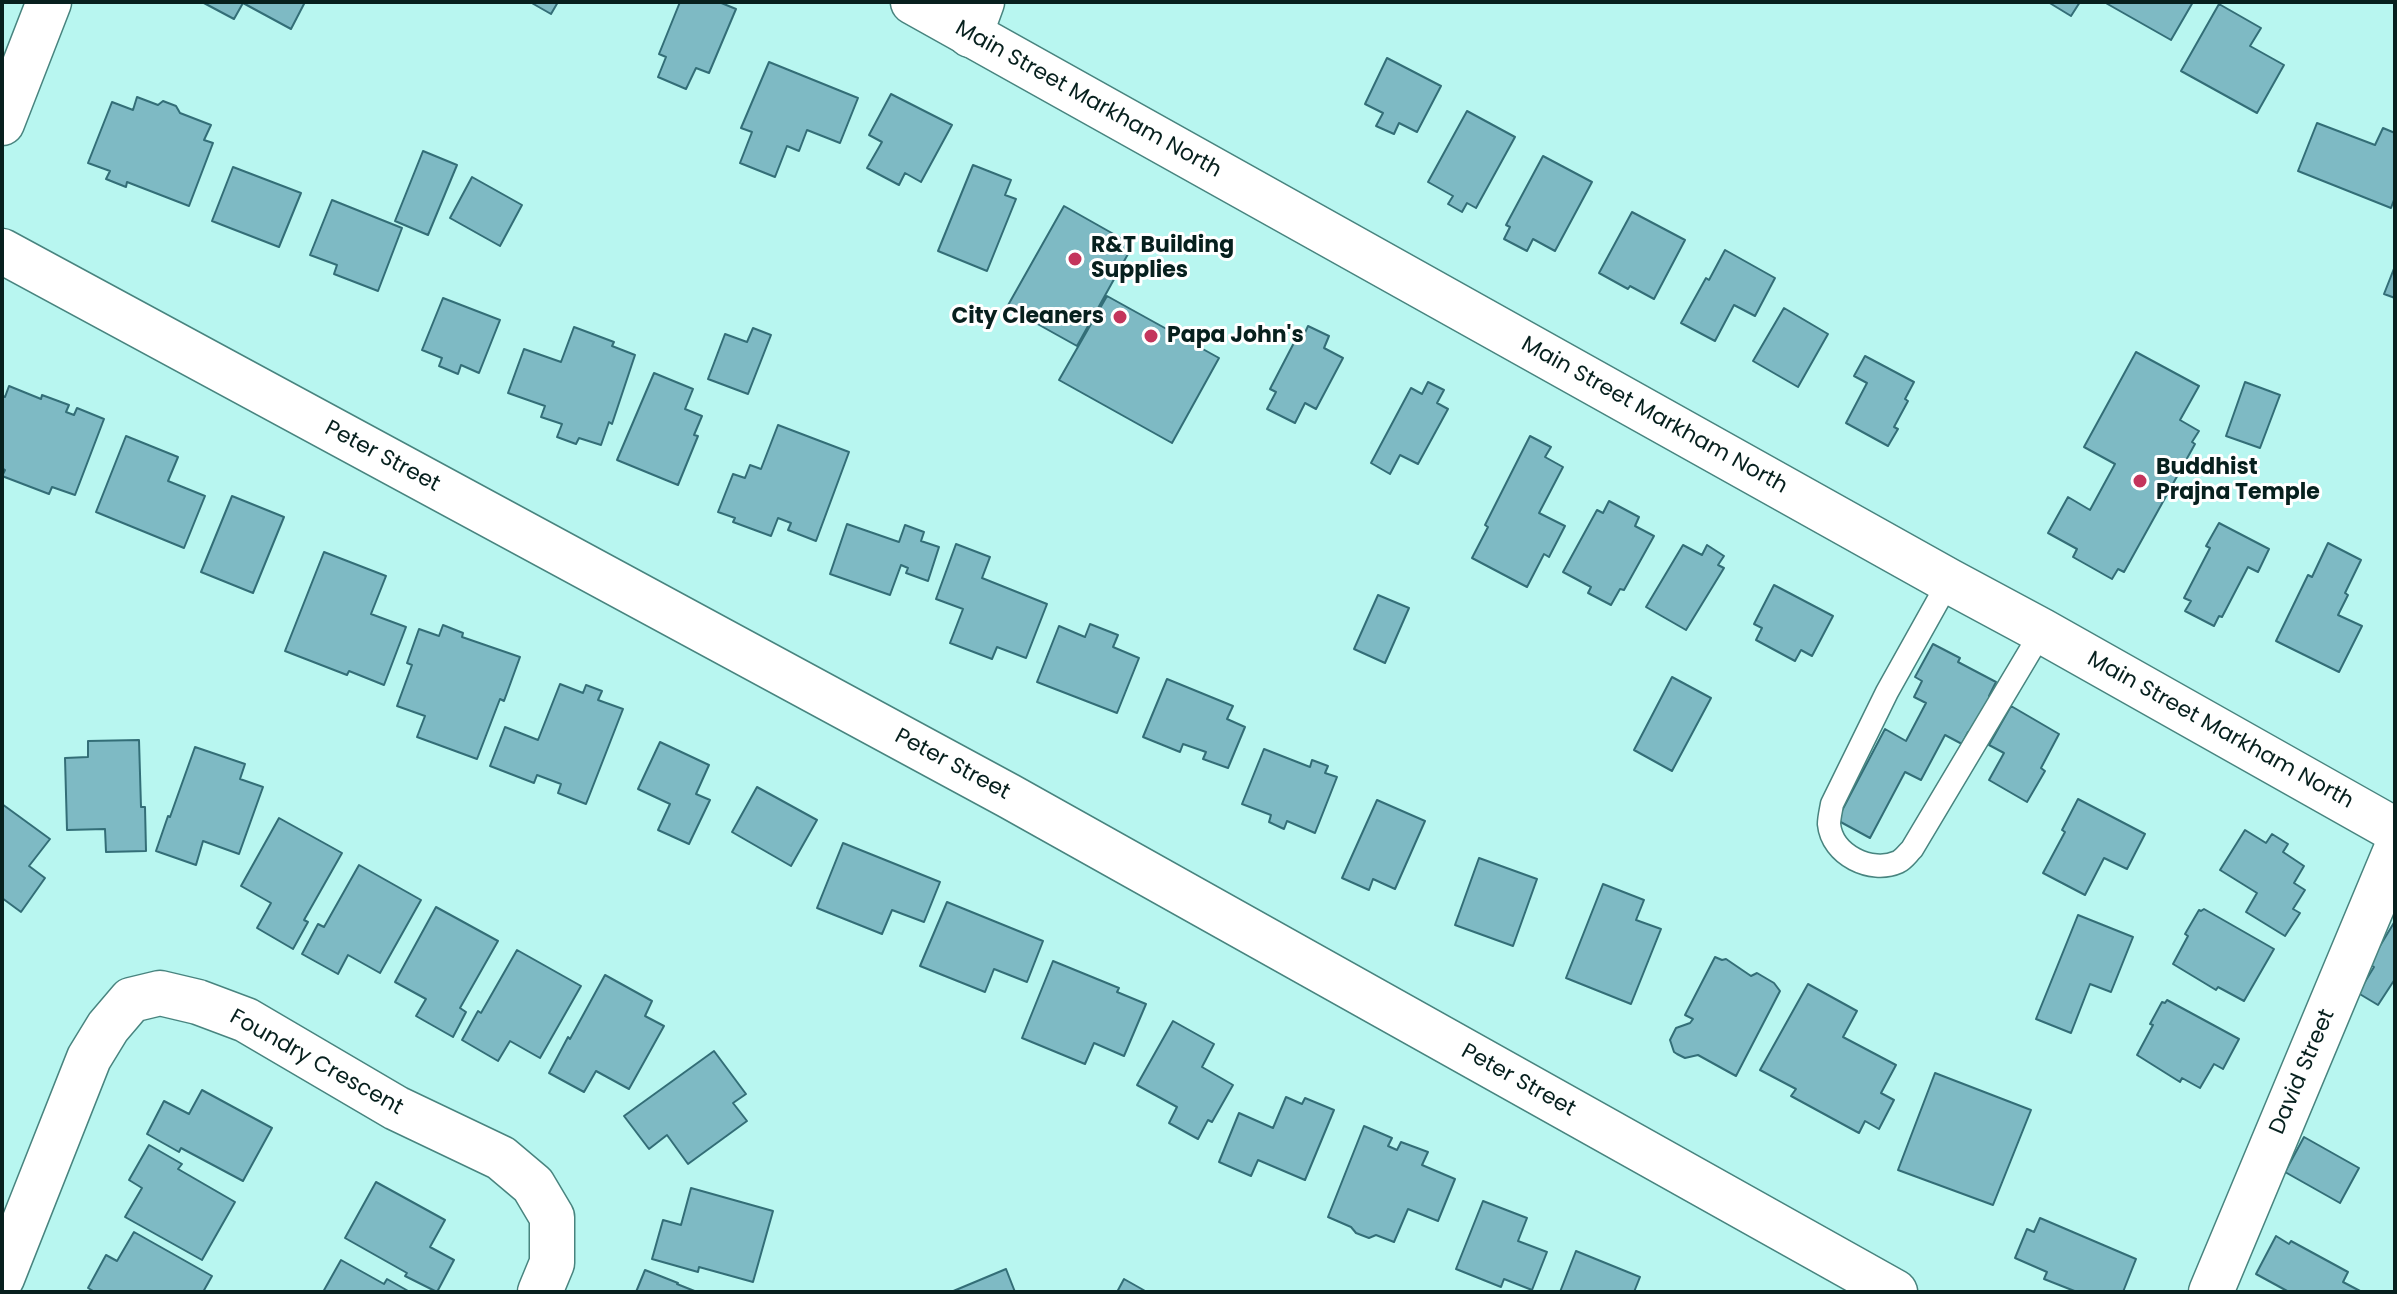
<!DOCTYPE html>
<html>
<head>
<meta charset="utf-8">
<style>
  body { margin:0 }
  #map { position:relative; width:2397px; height:1294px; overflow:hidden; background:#b8f6f0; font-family:Poppins,sans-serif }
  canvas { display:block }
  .frame { position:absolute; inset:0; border:4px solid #07201e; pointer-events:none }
</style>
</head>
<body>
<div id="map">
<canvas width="2397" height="1294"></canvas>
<div class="frame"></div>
</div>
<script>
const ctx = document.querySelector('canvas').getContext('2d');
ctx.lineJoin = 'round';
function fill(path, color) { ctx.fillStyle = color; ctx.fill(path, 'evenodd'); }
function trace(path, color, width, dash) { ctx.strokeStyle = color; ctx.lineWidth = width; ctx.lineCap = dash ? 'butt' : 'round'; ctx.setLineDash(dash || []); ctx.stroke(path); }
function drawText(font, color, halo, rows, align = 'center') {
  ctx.font = font + ' Poppins,sans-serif'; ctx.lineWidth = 6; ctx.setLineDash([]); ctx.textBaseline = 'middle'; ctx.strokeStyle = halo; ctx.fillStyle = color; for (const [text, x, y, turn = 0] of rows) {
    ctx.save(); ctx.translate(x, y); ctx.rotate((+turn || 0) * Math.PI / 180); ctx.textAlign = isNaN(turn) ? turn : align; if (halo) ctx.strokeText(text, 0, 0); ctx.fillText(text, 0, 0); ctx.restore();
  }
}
const building = new Path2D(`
  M202,2H305L291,29L243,3L234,19Z
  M530,2H558L551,14Z
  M680,2H719L736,9L709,73L696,68L686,89L658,77L666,57L659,54Z
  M2048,2H2080L2071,16Z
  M2104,2H2193L2171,40Z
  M2219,4L2261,28L2250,46L2284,65L2257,113L2181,71Z
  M1387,58L1441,86L1417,132L1399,123L1394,134L1376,126L1383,113L1365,104Z
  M769,62L858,98L840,143L807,130L799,151L787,146L775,177L740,163L752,132L741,128Z
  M891,94L952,125L921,182L905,173L899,185L867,168L882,142L869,135Z
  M137,97L158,105L163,101L176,106L180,113L211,125L204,140L213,143L189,206L127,182L126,187L106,179L110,171L88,163L112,102L133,110Z
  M1467,111L1515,137L1476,208L1467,203L1462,212L1448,204L1453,196L1428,182Z
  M2317,123L2375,145L2383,128L2395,133V197L2391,208L2298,171Z
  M423,151L457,165L428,235L395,221Z
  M1543,156L1592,182L1555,251L1533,239L1527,251L1504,239L1510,227L1506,225Z
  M973,165L1011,180L1005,195L1016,199L987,271L938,251Z
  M233,167L301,193L279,247L212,221Z
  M472,177L522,205L500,246L450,218Z
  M332,200L402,228L378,291L334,274L337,265L310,255Z
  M1064,206L1133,245L1077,346L1007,307Z
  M1632,212L1685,240L1654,299L1630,286L1628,289L1599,273Z
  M1725,250L1775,278L1755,316L1734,305L1715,341L1681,323L1706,278L1709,280Z
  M2395,266V298L2384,294Z
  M1107,296L1219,358L1172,443L1059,380Z
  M443,298L500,320L479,373L461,365L458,374L439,366L442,358L422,350Z
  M1784,308L1828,334L1798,387L1753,361Z
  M1308,326L1329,336L1324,348L1343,358L1316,409L1305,403L1295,423L1267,409L1276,392L1270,389L1298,335L1303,337Z
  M574,327L614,342L612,346L635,355L612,424L609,422L601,445L579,438L576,444L557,437L562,424L541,417L545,406L508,393L524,349L561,362Z
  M753,328L771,335L748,394L708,379L725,334L747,342Z
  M2136,352L2199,386L2180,420L2199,431L2192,442L2195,444L2124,572L2118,569L2112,579L2073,557L2077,549L2048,533L2068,497L2090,510L2115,464L2084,447Z
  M1865,356L1914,382L1905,399L1908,401L1894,427L1898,429L1888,446L1846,423L1867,383L1854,376Z
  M654,373L693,389L685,409L702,416L694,435L698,436L678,485L617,460Z
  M1428,382L1444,390L1437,403L1448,409L1418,464L1400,455L1390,474L1371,463L1411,388L1422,394Z
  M2245,382L2280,395L2260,448L2226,436Z
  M9,386L41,399L42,395L69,405L66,412L74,415L77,408L104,419L75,495L52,487L49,494L2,476L5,470L2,468V396L5,397Z
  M778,425L849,452L816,541L788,530L791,523L778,518L771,536L733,522L735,518L718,512L733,474L745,478L750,465L761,469Z
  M126,436L178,457L168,481L205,496L184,548L96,512Z
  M1530,436L1551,447L1545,457L1563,467L1539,513L1565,526L1549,557L1544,554L1527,587L1472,558L1488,527L1485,525Z
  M232,496L284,517L253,593L201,572Z
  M1609,501L1639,517L1635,526L1654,536L1624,590L1620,589L1611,605L1588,593L1591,587L1563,572L1597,510L1603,513Z
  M2219,523L2269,549L2258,572L2248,567L2222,617L2219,616L2214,626L2185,611L2191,601L2184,598L2210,548L2206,546Z
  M847,524L899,542L905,525L924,532L921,541L939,547L928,581L906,573L908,568L901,565L890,595L830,574Z
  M2328,543L2361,560L2345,593L2348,595L2338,615L2362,626L2339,672L2276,641L2308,575L2312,577Z
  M956,544L990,557L982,578L1047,604L1026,658L997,647L992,659L950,643L963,609L936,599Z
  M1683,545L1702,555L1707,545L1724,556L1718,565L1724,568L1686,630L1646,607Z
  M324,552L386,576L371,614L406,627L384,685L349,671L347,675L285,651Z
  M1774,585L1833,616L1812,656L1801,650L1795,661L1756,640L1762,628L1754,624Z
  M1378,595L1409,608L1385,663L1354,649Z
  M1090,624L1118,635L1113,647L1139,658L1117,713L1037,682L1059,626L1085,637Z
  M443,625L463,633L462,637L520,657L504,701L500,699L477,759L417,737L425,716L397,706L412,665L407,663L419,629L439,636Z
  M1933,644L1960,658L1958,662L1996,682L1989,696L1991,697L1971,734L1968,732L1962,744L1945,735L1921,780L1905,772L1870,838L1837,820L1885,729L1906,741L1926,703L1914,697L1922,681L1915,677Z
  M1672,677L1711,698L1672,771L1634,750Z
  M1167,679L1233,706L1227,719L1245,727L1228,768L1203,759L1206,752L1183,744L1180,752L1143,737Z
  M560,684L583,693L586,685L602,691L598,700L623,709L586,804L558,793L561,784L537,775L534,783L490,766L505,727L538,740Z
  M2011,706L2059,734L2041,768L2045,771L2027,802L1989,780L2004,753L1989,745Z
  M139,740L141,807H145L146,851L106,852L105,829L67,830L65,758L88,757V741Z
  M660,742L709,765L696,794L710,800L689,844L658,830L670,804L638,789Z
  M195,747L245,764L240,779L263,787L239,854L203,841L196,865L156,851L168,816L170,817Z
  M1264,749L1310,767L1312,760L1328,766L1325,773L1337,777L1315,833L1287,821L1284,829L1269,822L1271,815L1242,804Z
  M757,787L817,820L791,866L732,832Z
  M2078,799L2145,834L2127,869L2104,858L2085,895L2043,873L2065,832L2062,830Z
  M1377,800L1425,821L1395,889L1373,879L1369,890L1342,878Z
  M2,804L50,839L29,866L45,878L21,912L2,898Z
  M279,818L342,853L304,920L308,922L293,949L257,928L271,903L241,886Z
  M2245,830L2266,843L2272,834L2288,844L2283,852L2304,866L2294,883L2305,890L2293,909L2300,913L2285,936L2246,912L2257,893L2220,870Z
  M843,843L940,882L924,922L892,910L882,934L817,908Z
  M1479,858L1537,879L1513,946L1455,925Z
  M359,865L421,900L380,973L348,955L338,974L302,954L318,924L324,927Z
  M1603,884L1644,900L1636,920L1661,929L1631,1004L1566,978Z
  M947,902L1043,941L1027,982L994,969L985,992L920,966Z
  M436,907L498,941L460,1008L466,1012L453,1037L416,1016L426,999L395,982Z
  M2204,909L2274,949L2244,1001L2218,987L2216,990L2173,964L2188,936L2185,934L2199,910L2201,911Z
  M2078,915L2133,937L2111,992L2090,984L2071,1033L2036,1019Z
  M2395,921V979L2378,1005L2358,993L2374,967L2369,964Z
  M517,950L581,986L540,1058L510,1041L498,1061L462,1040L478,1011L481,1013Z
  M1715,957L1722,960L1726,959L1751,976L1757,973L1774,983L1780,991L1736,1076L1698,1055L1685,1058L1677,1054L1674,1052L1670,1040L1676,1028L1690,1023L1693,1019L1685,1015Z
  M1053,961L1119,988L1117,992L1146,1004L1124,1056L1094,1043L1085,1064L1022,1038Z
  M605,975L652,1001L645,1016L664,1026L629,1089L596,1071L584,1092L549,1073L568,1037L570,1039Z
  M1808,984L1857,1011L1843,1037L1896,1065L1881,1093L1894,1100L1879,1129L1865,1121L1859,1133L1791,1096L1796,1089L1760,1070Z
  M2167,1000L2239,1039L2223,1069L2214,1064L2200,1088L2182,1078L2180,1082L2137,1055L2153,1025L2150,1024L2162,1002L2165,1003Z
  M1173,1021L1214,1044L1202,1067L1233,1085L1212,1122L1208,1120L1198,1139L1169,1123L1177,1107L1137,1085Z
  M714,1051L746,1094L733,1103L747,1121L688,1164L667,1135L649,1149L624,1116Z
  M1935,1073L2031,1110L1993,1205L1898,1170Z
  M202,1090L272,1128L243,1181L181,1148L179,1152L147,1134L164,1101L189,1114Z
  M1286,1097L1302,1104L1305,1098L1334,1110L1305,1180L1258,1160L1251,1176L1219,1162L1239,1113L1273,1128Z
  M1364,1126L1392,1138L1388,1146L1397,1150L1401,1142L1428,1152L1422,1165L1455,1179L1438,1221L1408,1209L1394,1242L1376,1235L1369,1238L1356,1233L1351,1227L1328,1217Z
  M2304,1137L2359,1168L2340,1203L2285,1172Z
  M149,1145L182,1164L178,1169L235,1202L202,1260L125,1217L142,1188L129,1180Z
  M376,1182L445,1220L430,1247L454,1260L437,1292L405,1276L407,1273L345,1238Z
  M691,1188L773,1211L753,1282L699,1267L698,1272L652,1259L663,1220L681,1225Z
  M1483,1201L1527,1218L1518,1241L1547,1252L1532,1290L1504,1279L1501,1287L1456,1269Z
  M2040,1218L2136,1259L2123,1292H2077L2044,1279L2047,1272L2015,1258L2027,1229L2034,1232Z
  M134,1232L212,1276L203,1292H95L88,1288L106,1255L117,1261Z
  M2276,1236L2289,1244L2291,1241L2348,1272L2343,1282L2362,1292H2289L2256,1274Z
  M1576,1251L1640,1277L1634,1292H1560Z
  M341,1260L384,1284L387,1279L410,1292H323Z
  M1006,1269L1015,1292H951Z
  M645,1270L678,1283L677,1284L697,1292H636Z
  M1124,1279L1147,1292H1117Z`);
const lane = new Path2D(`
  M1949,581L1887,692L1832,804C1831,810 1829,818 1829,824C1832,855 1871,874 1898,862C1904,859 1907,854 1912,849L2042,631`);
const street = new Path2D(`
  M970,35L982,2
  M2,123L49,2
  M2,251L1009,796L1895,1292
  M2,1278L89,1058L108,1027L131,1000L160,993L198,1002L246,1020L396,1108L501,1158L533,1185L552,1217V1263L540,1292
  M2211,1292L2395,852`);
const primary = new Path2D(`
  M913,2L1949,581L2042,631L2395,830`);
const markers = [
  [1075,259,8,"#c4355c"],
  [1120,317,8,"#c4355c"],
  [1151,336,8,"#c4355c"],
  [2140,481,8,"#c4355c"]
];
const streetNames = [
  ["Main Street Markham North",1088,100,29],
  ["Main Street Markham North",1654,416,29],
  ["Peter Street",382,457,28],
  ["Main Street Markham North",2220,731,29],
  ["Peter Street",952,765,28],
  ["Foundry Crescent",316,1063,29],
  ["David Street",2303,1072,-67],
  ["Peter Street",1518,1081,29]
];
const poiNames = [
  ["R&T Building",1091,246],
  ["Supplies",1091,271],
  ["City Cleaners",1104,317,"right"],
  ["Papa John's",1167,336],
  ["Buddhist",2156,468],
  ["Prajna Temple",2156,493]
];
fill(building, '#7ebac4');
trace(building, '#336e77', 2);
trace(lane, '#48847f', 25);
trace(street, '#48847f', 47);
trace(primary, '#48847f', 47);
trace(lane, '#fff', 22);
trace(street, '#fff', 44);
trace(primary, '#fff', 44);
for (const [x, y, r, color] of markers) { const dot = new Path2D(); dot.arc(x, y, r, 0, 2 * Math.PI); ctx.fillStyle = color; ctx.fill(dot); trace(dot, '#fff', 3); }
drawText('22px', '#07201e', '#fff', streetNames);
drawText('bold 22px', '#07201e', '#fff', poiNames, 'left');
</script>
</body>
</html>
